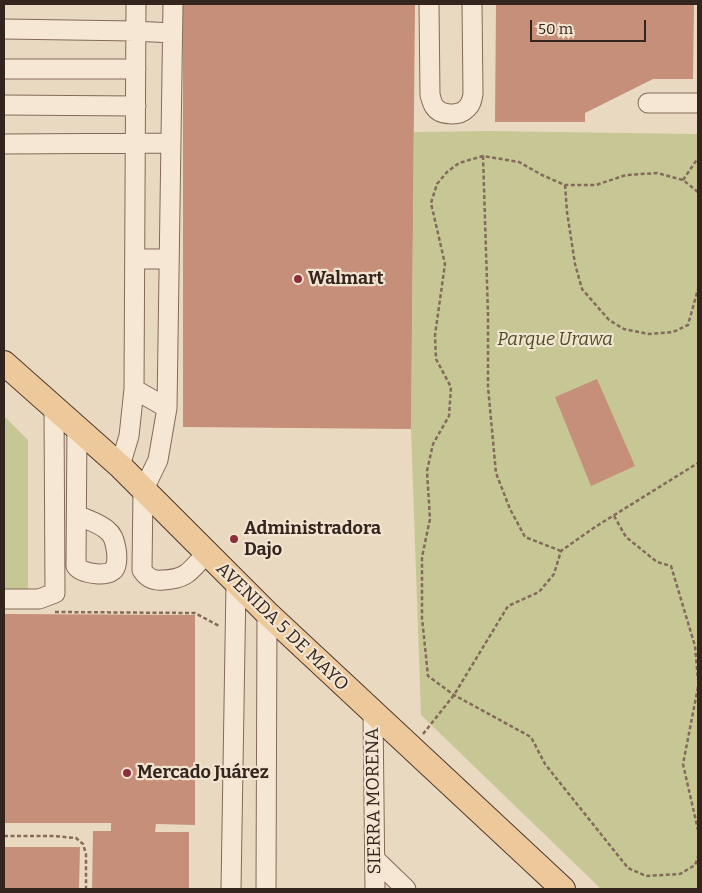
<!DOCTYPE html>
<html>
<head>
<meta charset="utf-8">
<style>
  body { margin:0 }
  #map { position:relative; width:702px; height:893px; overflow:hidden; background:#ead9c1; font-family:Bitter,serif }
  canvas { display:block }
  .frame { position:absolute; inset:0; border:5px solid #33251d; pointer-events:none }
  .scale { position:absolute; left:530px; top:20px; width:116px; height:22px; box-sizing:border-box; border:2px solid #33251d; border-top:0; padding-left:6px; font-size:15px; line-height:18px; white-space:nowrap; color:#33251d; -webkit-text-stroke:4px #f2e4d0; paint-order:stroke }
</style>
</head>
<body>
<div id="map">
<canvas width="702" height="893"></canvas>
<div class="frame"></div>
<div class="scale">50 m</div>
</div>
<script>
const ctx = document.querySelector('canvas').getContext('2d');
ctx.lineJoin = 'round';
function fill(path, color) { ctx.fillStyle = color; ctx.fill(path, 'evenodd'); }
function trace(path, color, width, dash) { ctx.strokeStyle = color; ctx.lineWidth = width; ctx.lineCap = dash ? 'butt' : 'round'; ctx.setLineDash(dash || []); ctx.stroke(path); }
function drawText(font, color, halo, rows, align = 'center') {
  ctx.font = font + ' Bitter,serif'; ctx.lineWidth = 4.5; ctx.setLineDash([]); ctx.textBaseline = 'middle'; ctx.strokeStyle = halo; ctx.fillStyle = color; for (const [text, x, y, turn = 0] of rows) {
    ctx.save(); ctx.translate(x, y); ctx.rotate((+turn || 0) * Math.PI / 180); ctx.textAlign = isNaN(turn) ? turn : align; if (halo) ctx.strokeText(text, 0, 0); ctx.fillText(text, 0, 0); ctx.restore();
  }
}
const green = new Path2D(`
  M489,131L698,134V889H601L421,715L411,429L414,132Z
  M4,416L28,440V603L4,604Z`);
const building = new Path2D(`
  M183,4H415L411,429L183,427Z
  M496,4H694L693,79H653L585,113V122H495Z
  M597,379L635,466L591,486L555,397Z
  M4,614L195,615V825L156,824L155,832H189V889H92L93,831H111V823H4Z
  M4,847H80L79,889H4Z`);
const path = new Path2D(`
  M483,156L488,314V387L496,473L510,509L525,537L561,551
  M683,180L698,158
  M565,185L567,212L575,264L582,289L609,320L624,329L649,334L673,332L688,325L698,289
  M698,192L683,180L657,173L626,175L596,185H565L542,175L519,162L483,156L459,163L447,172L437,184L431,203L445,264L435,335L436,359L451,387L449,416L433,444L427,471L430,519L422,557V618L428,676L454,695L531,737L545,764L628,868L646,876L680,874L695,865L698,857
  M614,516L626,537L657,562L671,566L695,646L698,680
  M55,612L195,613L219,626
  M698,687L683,764L698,830
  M423,734L454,695L508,606L539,592L554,574L561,551L595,527L698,463
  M4,836H53L76,838L83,844L86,854V889`);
const minor = new Path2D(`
  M173,4L167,408L158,460L143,491L142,570C147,578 153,581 163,580C187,579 190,571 206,554
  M429,4L430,95C431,98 432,103 434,106C440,116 459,116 466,109C471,105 472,100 473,94L472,4
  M4,29L135,31L172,33
  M4,69H136
  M648,103H698
  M4,105L136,106
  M4,144L171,143
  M135,259H169
  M134,389L167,408
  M120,466L129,436L134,389L136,4
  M77,515C87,520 100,523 108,531C116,537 119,559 115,568C110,578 82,574 76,566L77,426
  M4,599H39L55,593L54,407
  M373,714L375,889
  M375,859L406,889
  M231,889L236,583
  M266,889L267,613`);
const major = new Path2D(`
  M4,363L120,466L267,613L563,889`);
const markers = [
  [298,279,5,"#8d2e3c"],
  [234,539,5,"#8d2e3c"],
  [127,773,5,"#8d2e3c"]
];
const poiNames = [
  ["Walmart",308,279],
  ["Administradora",244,529],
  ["Dajo",244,550],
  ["Mercado Juárez",137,773]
];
const parkNames = [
  ["Parque Urawa",555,340]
];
const streetNames = [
  ["AVENIDA 5 DE MAYO",282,627,44],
  ["SIERRA MORENA",374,801,-91]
];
fill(green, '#c7c796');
fill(building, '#c68f79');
trace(minor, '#836a5a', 21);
trace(major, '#503a2e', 26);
trace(path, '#836a5a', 2.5, [4, 2.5]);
trace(minor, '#f6e7d4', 19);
trace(major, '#ecc89b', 24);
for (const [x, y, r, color] of markers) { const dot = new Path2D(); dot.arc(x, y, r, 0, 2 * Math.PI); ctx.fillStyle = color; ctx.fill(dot); trace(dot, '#f2e4d0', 2); }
drawText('bold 18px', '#33251d', '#f2e4d0', poiNames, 'left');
drawText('italic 18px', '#494e25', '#f2e4d0', parkNames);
drawText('18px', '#33251d', '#f2e4d0', streetNames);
</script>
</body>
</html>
